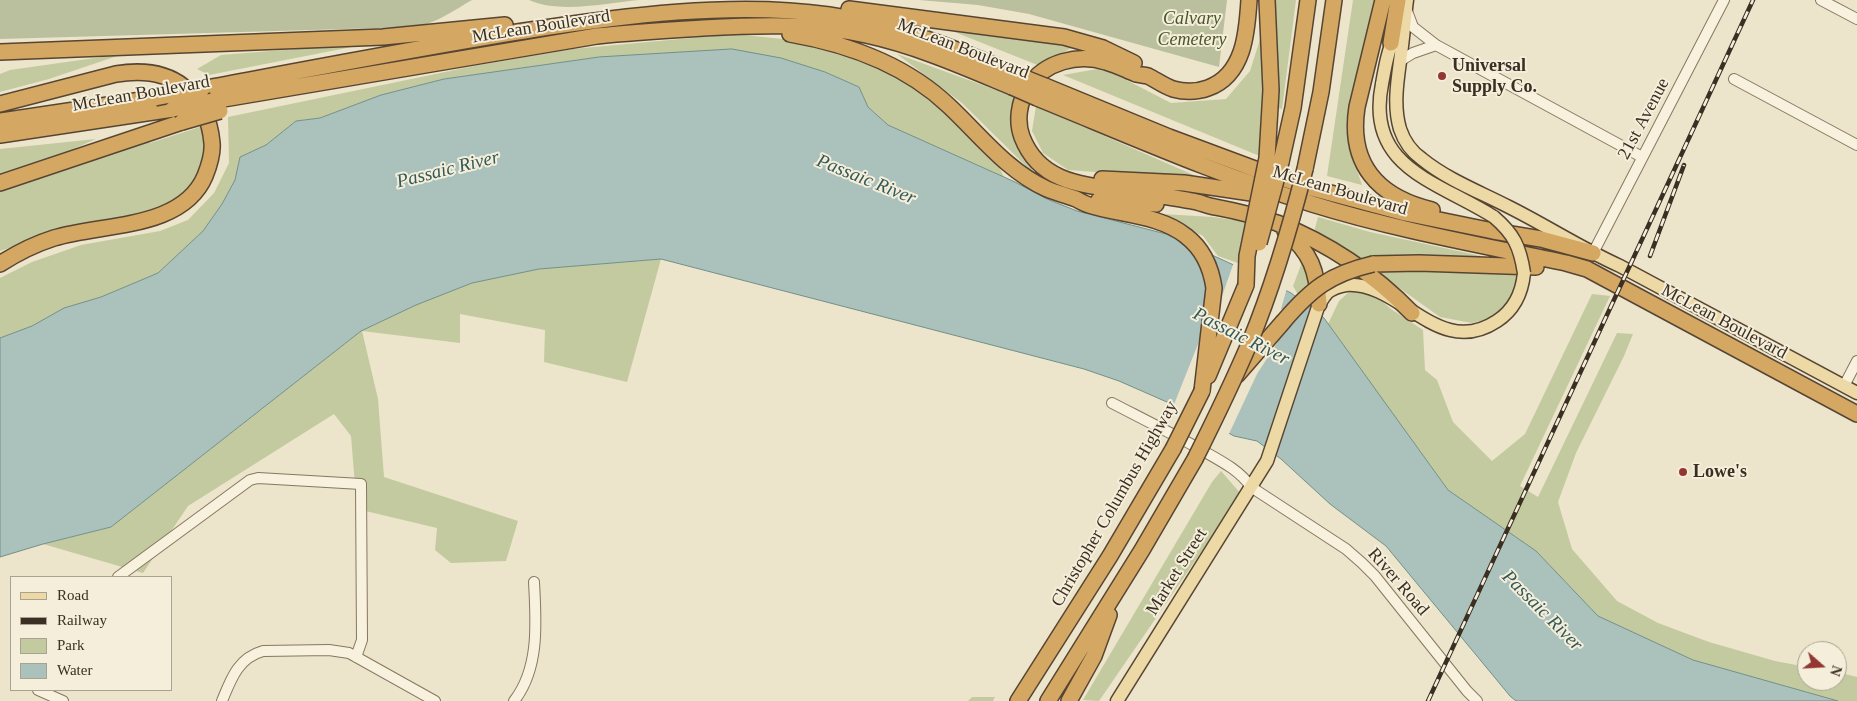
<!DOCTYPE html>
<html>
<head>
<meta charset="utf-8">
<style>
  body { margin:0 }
  #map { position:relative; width:1857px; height:701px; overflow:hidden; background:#ece4cb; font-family:Georgia,serif }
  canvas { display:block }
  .legend { position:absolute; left:10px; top:576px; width:162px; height:115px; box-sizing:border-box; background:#f4eeda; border:1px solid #aaa290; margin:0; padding:6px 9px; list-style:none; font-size:15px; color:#3a2f22 }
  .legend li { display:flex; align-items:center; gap:10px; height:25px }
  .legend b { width:25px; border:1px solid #aaa290 }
  .north { position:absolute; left:1797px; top:641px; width:50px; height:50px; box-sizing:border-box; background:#f4eeda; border:1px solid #aaa290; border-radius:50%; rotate:109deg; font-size:14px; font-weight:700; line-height:20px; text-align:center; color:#3a2f22 }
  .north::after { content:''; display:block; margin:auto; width:18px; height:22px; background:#943733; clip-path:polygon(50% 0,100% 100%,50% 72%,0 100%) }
</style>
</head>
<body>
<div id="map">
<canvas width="1857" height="701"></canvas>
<ul class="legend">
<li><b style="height:6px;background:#ecd9a6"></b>Road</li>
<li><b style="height:6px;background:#3a2f22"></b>Railway</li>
<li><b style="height:14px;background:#c3ca9f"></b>Park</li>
<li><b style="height:14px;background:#abc1bc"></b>Water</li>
</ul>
<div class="north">N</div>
</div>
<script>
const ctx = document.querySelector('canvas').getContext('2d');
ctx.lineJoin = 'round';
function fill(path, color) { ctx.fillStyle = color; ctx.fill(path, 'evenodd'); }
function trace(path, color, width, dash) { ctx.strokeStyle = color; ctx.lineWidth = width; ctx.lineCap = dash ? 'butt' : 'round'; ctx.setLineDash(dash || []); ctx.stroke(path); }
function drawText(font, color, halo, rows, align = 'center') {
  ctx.font = font + ' Georgia,serif'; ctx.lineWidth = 4; ctx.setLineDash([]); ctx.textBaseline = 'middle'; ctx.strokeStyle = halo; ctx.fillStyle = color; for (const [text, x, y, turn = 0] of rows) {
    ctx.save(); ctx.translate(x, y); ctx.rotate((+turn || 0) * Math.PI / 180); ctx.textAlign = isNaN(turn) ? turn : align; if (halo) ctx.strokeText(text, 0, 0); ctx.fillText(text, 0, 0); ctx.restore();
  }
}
const green = new Path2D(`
  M1274,0H1296L1282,109L1278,108Z
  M1353,0H1376L1347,124L1348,144L1362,185L1327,176Z
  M952,31L1075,46L1040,66Z
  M1262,33L1267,104L1262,157L1063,75L1103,68L1171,103L1226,99L1250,71Z
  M735,34L811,42L865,57L918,86L996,161L1004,177L888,125L868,107L859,87L825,72L781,58L599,57L444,79L381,95L320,118L296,121L266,145L240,157L235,180L222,204L203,231L158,273L101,297L64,308L32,326L0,338V278L32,262L81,245L160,231L188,220L214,193L229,163L228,117L474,66L572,49Z
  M372,43L209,75L197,69L221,55Z
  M123,54L49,79L0,92V74L10,70Z
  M897,54L1018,98L1013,132L1035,175L962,103Z
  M1036,106L1205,180L1068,170L1043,153L1032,131Z
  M203,126L206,144L205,168L185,196L142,213L55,233L0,251V190L148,140L150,143Z
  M96,139L55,157L0,174V149Z
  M1162,214L1213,217L1248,222L1238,263L1218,256L1203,236Z
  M1318,217L1370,232L1481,256L1358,259L1314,232Z
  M661,259L627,382L544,362L545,330L460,314V343L362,331L378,399L384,477L518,521L506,561L451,563L435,550L437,528L357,509L351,436L334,414L188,506L143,573L43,544L111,527L361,331L416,305L472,283L539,269Z
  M1303,260L1324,278L1300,298L1293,286Z
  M1456,267L1520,269L1517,289L1499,316L1472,323L1440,317L1377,272Z
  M1351,290L1376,296L1391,309L1423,330L1425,370L1437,380L1453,422L1492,461L1525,434L1592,294L1610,296L1520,486L1538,497L1617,333L1633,334L1624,356L1576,453L1558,502L1572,549L1617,601L1658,623L1709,642L1775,661L1807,667V681H1837V672L1857,677V701H1838L1693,660L1598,616L1536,551L1448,490L1328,324L1339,301Z
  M1221,471L1241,494L1099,701L1083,700L1212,482Z
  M972,697H995L993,701H968Z`);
const cemetery = new Path2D(`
  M0,0H472C453,11 438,22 416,27L0,39Z
  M529,0H639C606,3 560,14 529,0Z
  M919,0H1227L1219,67L1029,14L978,5Z`);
const water = new Path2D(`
  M732,49L781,58L825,72L859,87L868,107L888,125L1015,182L1047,199L1077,211L1166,234L1249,272L1291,293L1324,318L1448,490L1536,551L1598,616L1693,660L1838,701H1516L1510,696L1386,546L1330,504L1281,459L1257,441L1234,436L1192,413L1119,381L1084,369L661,259L539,269L472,283L416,305L361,331L111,527L43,544L0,557V338L32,326L64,308L101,297L158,273L203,231L222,204L235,180L240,157L266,145L296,121L320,118L381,95L444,79L599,57Z`);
const pier = new Path2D(`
  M1234,262L1287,288L1281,309L1284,310L1288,326L1257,374L1228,436L1173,407L1198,344L1207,306L1221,299Z`);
const minor = new Path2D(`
  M1821,0L1857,19
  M1407,11L1413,27L1436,45L1642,157
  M1400,61L1413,53L1436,45
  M1734,79L1857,145
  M1593,253L1724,0
  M1844,386L1857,361
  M1112,403C1141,418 1169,432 1198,448C1217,459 1239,469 1251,487L1346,549L1362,563L1375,576L1467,691L1477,701
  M118,577L250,480L258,478L361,484L362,640L356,657
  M38,690L63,701
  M222,701C231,679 238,658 263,651L329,650L349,653L435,701
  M514,701C540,668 536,621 534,582`);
const major = new Path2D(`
  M1407,0C1405,15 1404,30 1402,46C1399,73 1392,102 1400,129C1404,141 1412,152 1422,159C1448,180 1480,192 1509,207C1547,226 1582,249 1620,266L1857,393
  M1395,35C1388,50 1385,67 1382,84C1365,168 1437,181 1494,217
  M1117,701L1267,461L1319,304C1322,300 1325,295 1328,292C1333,288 1340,286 1346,285C1401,281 1438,360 1497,321C1514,310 1522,293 1524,273`);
const highway = new Path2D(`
  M1249,0C1247,33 1244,75 1208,88C1197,92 1184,92 1173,89C1164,86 1156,80 1148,76C1144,75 1140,75 1136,74C1126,70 1117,65 1106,62C1078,53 1044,62 1028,87C1019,102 1016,121 1022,137C1040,184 1085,185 1129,191C1150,194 1171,197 1192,201C1200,202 1207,206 1215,207C1236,211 1257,216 1277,223C1328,243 1374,274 1412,313
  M1383,0L1357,107C1348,164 1378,197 1432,210
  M849,9L1064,37L1103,48L1134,63
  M790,34C848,44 906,65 949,106C980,135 1007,171 1047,189C1056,193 1066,195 1076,199C1080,201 1085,204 1089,205C1121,215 1160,215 1186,236C1203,249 1211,267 1214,288L1202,391
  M1391,43L1398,0
  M0,52L383,37L505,25
  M1045,86L1169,137L1255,169L1308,187L1405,213L1493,231L1541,239L1593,253
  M202,89C309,69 417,48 524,31C620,16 734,1 829,15C898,25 957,49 1020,76
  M1037,98C1128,135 1218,175 1312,204C1396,230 1481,245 1566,263L1587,269L1857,414
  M212,101L597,36C632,32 668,30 703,28C758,25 811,23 866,35C917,46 964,67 1012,87
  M0,104L116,74C140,70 164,71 184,87C202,101 210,120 212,143C213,154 209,166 205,176C182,230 102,223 54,238C35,244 17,253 0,264
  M0,121L155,98
  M0,135L173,109
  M1267,158L1271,90L1267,0
  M1281,162L1293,108L1308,0
  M1305,169L1321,92L1334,0
  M1102,179L1184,183L1258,194
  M0,183L182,122
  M1099,200L1156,204
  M1285,231C1311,253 1317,270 1319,304
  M1373,264L1419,263L1536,267
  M1237,375L1283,322
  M1208,376L1246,285
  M1018,701L1110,556L1173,449
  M1048,701L1142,550L1195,459
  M1069,701L1094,656L1109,615`);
const rail = new Path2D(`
  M1650,256L1684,165
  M1428,701L1753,0`);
const majorBridge = new Path2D(`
  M1494,217C1514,234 1520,247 1524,273`);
const highwayBridge = new Path2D(`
  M1020,76L1045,86
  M1012,87L1037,98
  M155,98L202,89
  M173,109L212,101
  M182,122L220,111
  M1259,243L1281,162
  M1246,285L1247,256L1267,158
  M1283,322C1311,289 1330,274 1373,264
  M1173,449L1202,391
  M1195,459C1214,421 1233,382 1250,342C1273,286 1290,228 1305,169`);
const markers = [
  [1442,76,5,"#943733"],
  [1683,472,5,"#943733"]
];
const parkNames = [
  ["Calvary",1192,19],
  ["Cemetery",1192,40]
];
const streetNames = [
  ["McLean Boulevard",541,27,-9],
  ["McLean Boulevard",963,49,21],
  ["McLean Boulevard",141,94,-10],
  ["21st Avenue",1644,119,-62],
  ["McLean Boulevard",1340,191,16],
  ["McLean Boulevard",1724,322,28],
  ["Christopher Columbus Highway",1115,504,-60],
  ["Market Street",1177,572,-58],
  ["River Road",1398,582,49]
];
const poiNames = [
  ["Universal",1452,66],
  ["Supply Co.",1452,87],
  ["Lowe's",1693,472]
];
const waterNames = [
  ["Passaic River",448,170,-14],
  ["Passaic River",866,180,22],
  ["Passaic River",1241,337,27],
  ["Passaic River",1542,611,45]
];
fill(green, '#c3ca9f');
fill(cemetery, '#bac09d');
fill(water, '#abc1bc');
trace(water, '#719089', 1);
fill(pier, '#ece4cb');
trace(minor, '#887760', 12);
trace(major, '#574533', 15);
trace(highway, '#574533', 18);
trace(minor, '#f7f1de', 10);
trace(major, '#ecd9a6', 12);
trace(highway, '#d4a763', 15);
trace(rail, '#3a2f22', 4.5);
trace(rail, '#f4eeda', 2.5, [8]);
trace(majorBridge, '#574533', 15, []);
trace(highwayBridge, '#574533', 18, []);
trace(majorBridge, '#ecd9a6', 12);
trace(highwayBridge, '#d4a763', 15);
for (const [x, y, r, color] of markers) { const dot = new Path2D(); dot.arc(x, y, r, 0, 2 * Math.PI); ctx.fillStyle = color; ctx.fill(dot); trace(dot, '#f4eeda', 2); }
drawText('italic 18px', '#48552a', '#f4eeda', parkNames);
drawText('18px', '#3a2f22', '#f4eeda', streetNames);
drawText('bold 18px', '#3a2f22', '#f4eeda', poiNames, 'left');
drawText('italic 19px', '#325958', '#f4eeda', waterNames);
</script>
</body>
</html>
